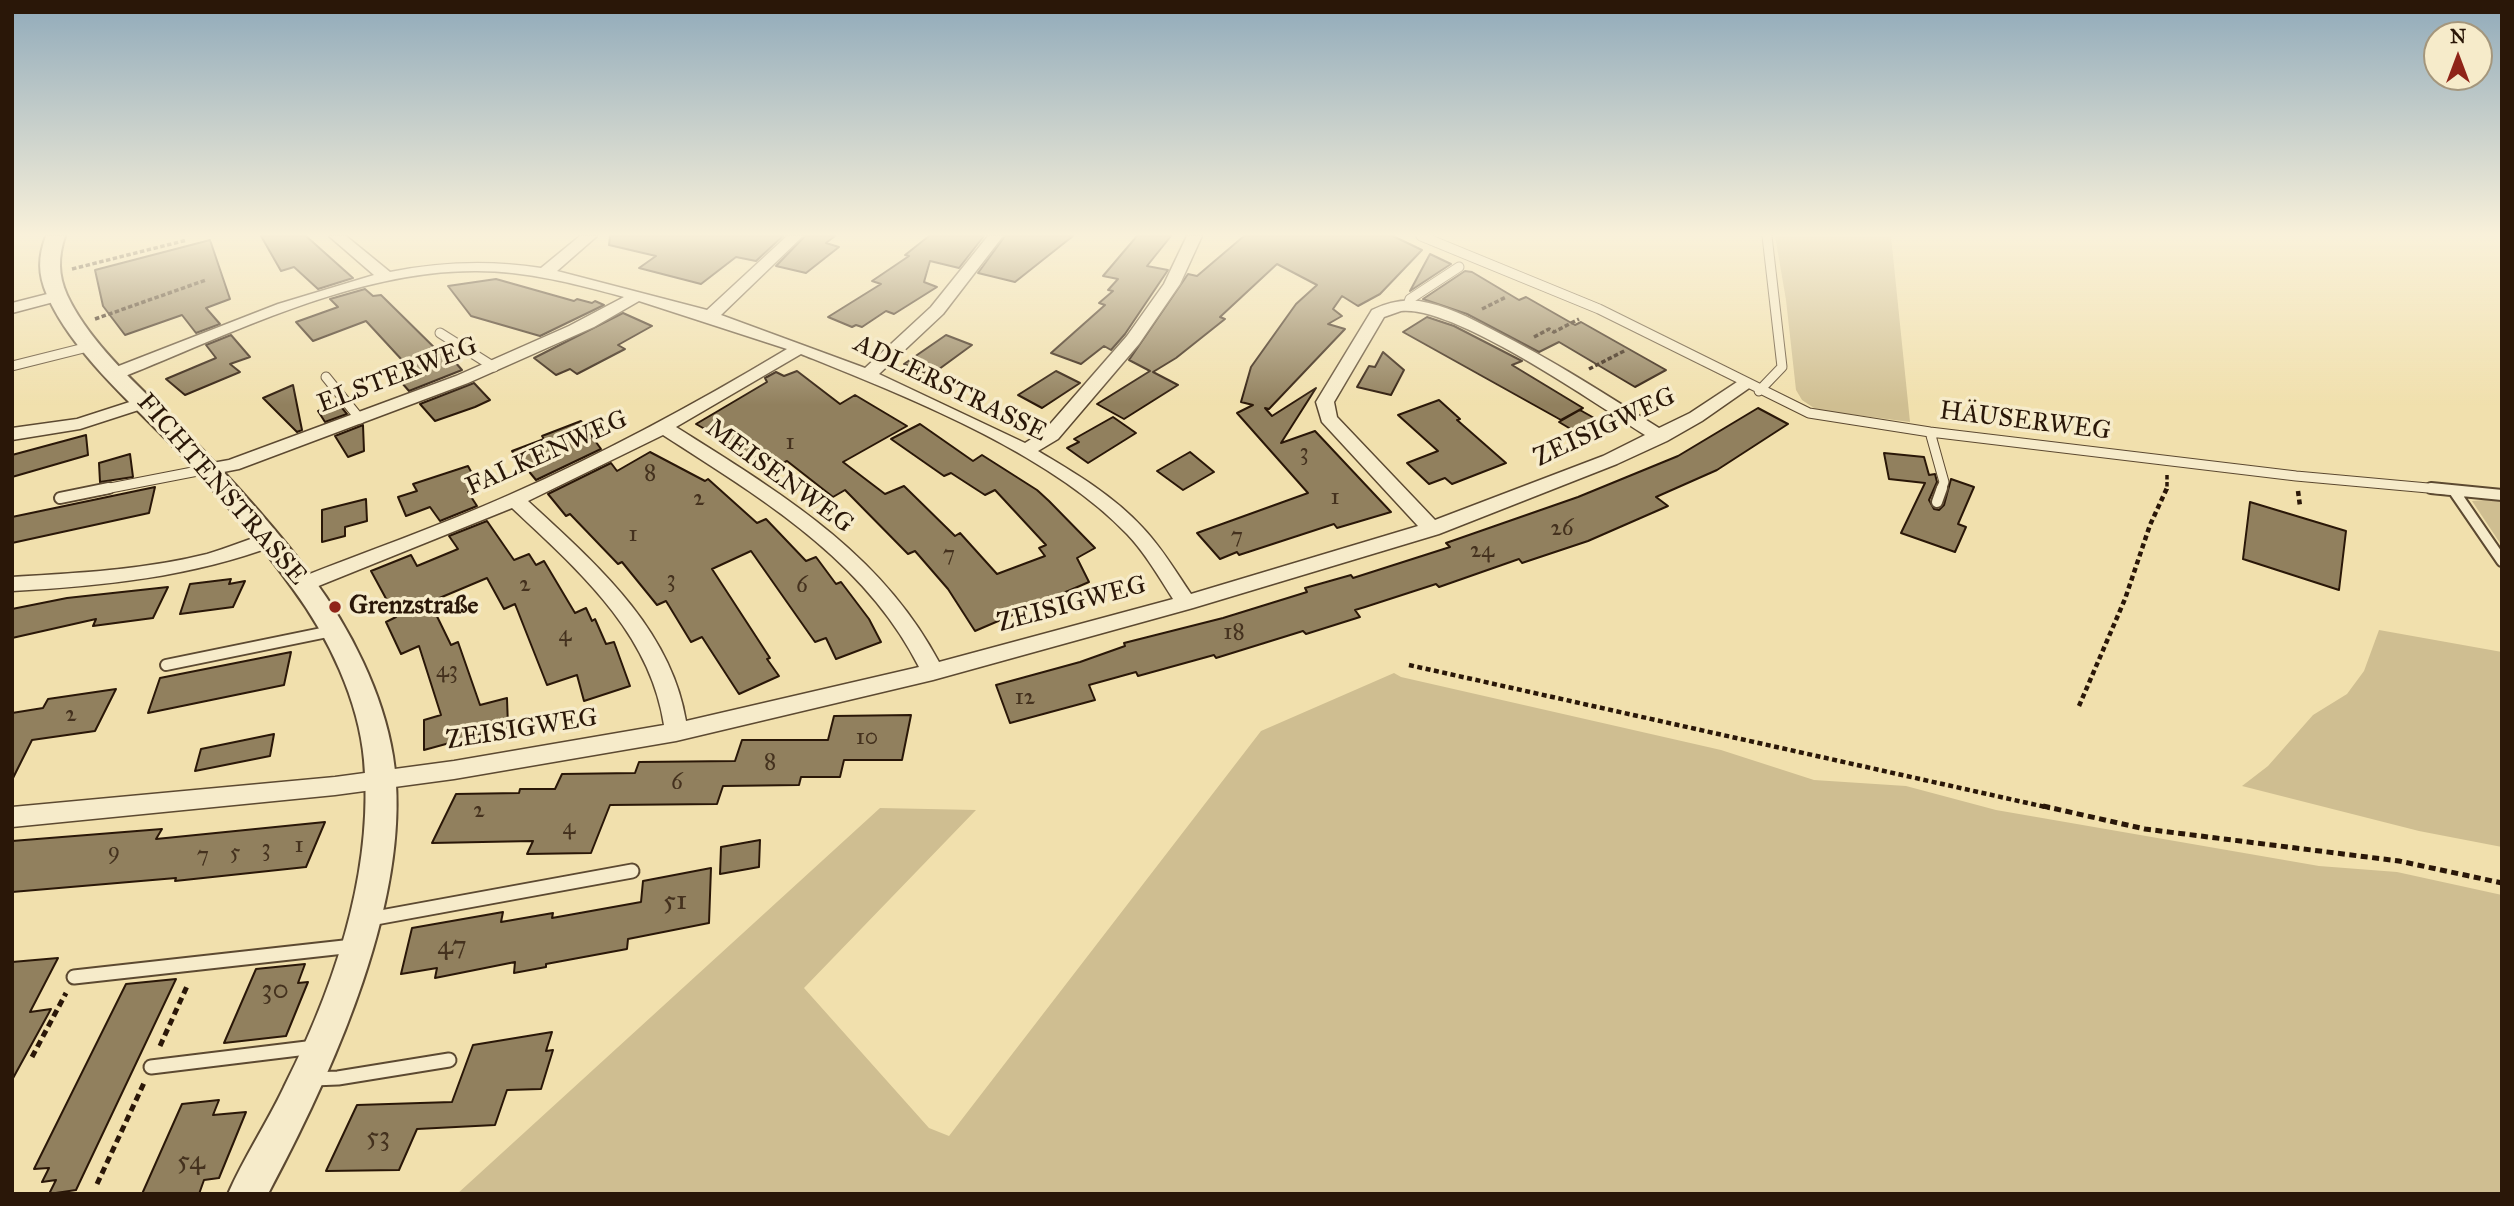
<!DOCTYPE html>
<html>
<head>
<meta charset="utf-8">
<style>
  body { margin:0 }
  #map { position:relative; width:2514px; height:1206px; overflow:hidden; background:#f1e0ad; font-family:"IM FELL Great Primer",serif }
  canvas { display:block }
  .frame { position:absolute; inset:0; border:14px solid #2a1708; pointer-events:none }
  .north { position:absolute; left:2423px; top:21px; width:70px; height:70px; box-sizing:border-box; background:#f6ebca; border:2px solid #a4967c; border-radius:50%; rotate:0deg; font-size:19px; font-weight:700; line-height:28px; text-align:center; color:#2a1708 }
  .north::after { content:''; display:block; margin:auto; width:24px; height:32px; background:#8f2418; clip-path:polygon(50% 0,100% 100%,50% 72%,0 100%) }
</style>
</head>
<body>
<div id="map">
<canvas width="2514" height="1206"></canvas>
<div class="frame"></div>
<div class="north">N</div>
</div>
<script>
const ctx = document.querySelector('canvas').getContext('2d');
ctx.lineJoin = 'round';
function fill(path, color) { ctx.fillStyle = color; ctx.fill(path, 'evenodd'); }
function trace(path, color, width, dash) { ctx.strokeStyle = color; ctx.lineWidth = width; ctx.lineCap = dash ? 'butt' : 'round'; ctx.setLineDash(dash || []); ctx.stroke(path); }
function drawText(font, color, halo, rows, align = 'center') {
  ctx.font = font + ' "IM FELL Great Primer",serif'; ctx.lineWidth = 7; ctx.setLineDash([]); ctx.textBaseline = 'middle'; ctx.strokeStyle = halo; ctx.fillStyle = color; for (const [text, x, y, turn = 0] of rows) {
    ctx.save(); ctx.translate(x, y); ctx.rotate((+turn || 0) * Math.PI / 180); ctx.textAlign = isNaN(turn) ? turn : align; if (halo) ctx.strokeText(text, 0, 0); ctx.fillText(text, 0, 0); ctx.restore();
  }
}
const green = new Path2D(`
  M1775,236H1891L1910,422L1817,410L1802,400L1796,390L1786,300Z
  M2485,500L2502,501V546L2472,501Z
  M2379,630L2502,652V847L2419,831L2242,786L2268,766L2313,715L2347,694L2364,671Z
  M1394,673L1401,677L1721,750L1814,780L1906,786L1996,810L2319,866L2397,872L2502,895V1194H457L880,808L976,810L804,988L929,1128L949,1136L1261,731Z`);
const building = new Path2D(`
  M261,236H306L353,278L318,289L294,267L281,271Z
  M610,236H783L756,261L736,257L701,284L639,268L656,256L609,245Z
  M805,236H835L826,243L839,247L806,273L776,266Z
  M929,236H984L959,268L930,261L924,282L937,287L894,314L886,311L862,327L856,325L852,327L828,317L881,284L872,281L909,256L905,255Z
  M1005,236H1073L1015,282L978,273Z
  M1137,236H1171L1147,266L1168,270L1125,334L1111,350L1104,346L1081,364L1051,353L1105,305L1099,303L1113,291L1108,290L1118,279L1103,276Z
  M1244,236H1393L1422,250L1380,294L1358,306L1342,296L1333,309L1342,316L1328,324L1345,329L1269,409L1265,408L1272,416L1316,388L1281,443L1315,431L1391,512L1337,528L1334,524L1239,555L1237,552L1220,559L1197,533L1308,493L1237,413L1253,405L1241,402L1251,367L1296,304L1317,285L1277,264L1220,317L1225,319L1176,358L1153,372L1178,385L1124,419L1097,404L1150,371L1129,360L1188,274L1197,276Z
  M210,240L230,299L206,308L220,324L196,333L182,315L125,335L103,306L95,270Z
  M1430,254L1451,264L1410,291Z
  M1465,271L1472,272L1519,300L1526,297L1575,325L1581,322L1666,370L1635,387L1559,342L1539,352L1467,314L1423,299Z
  M496,279L574,301L577,299L592,303L595,301L604,305L540,336L471,316L448,286Z
  M365,289L373,296L381,295L447,360L451,364L455,362L462,370L409,391L402,383L411,380L407,376L414,373L366,321L313,341L296,322L338,307L330,299Z
  M623,313L652,326L618,345L625,349L577,374L570,369L556,375L534,358Z
  M1427,317L1454,326L1522,361L1512,365L1583,408L1561,420L1403,332Z
  M231,335L250,357L230,364L240,372L185,395L166,379L216,358L206,345Z
  M946,335L972,345L931,375L904,364Z
  M1383,352L1404,370L1391,395L1357,387L1369,366L1375,367Z
  M797,371L840,404L855,395L907,426L843,462L885,494L904,486L955,536L960,533L997,574L1045,556L1039,548L1046,545L995,490L985,495L951,473L944,476L891,439L920,424L973,461L982,455L1037,490L1049,501L1095,548L1077,558L1089,582L975,631L948,589L915,551L908,554L845,490L833,497L787,461L773,468L696,424L767,382L765,378L776,372L784,376Z
  M1056,371L1080,383L1042,408L1018,395Z
  M474,383L490,400L475,407L435,421L420,404Z
  M293,385L302,430L297,432L263,398Z
  M1439,400L1460,419L1457,420L1506,463L1452,484L1445,478L1429,484L1407,463L1438,451L1398,415Z
  M338,403L347,414L325,422L318,411Z
  M1758,408L1788,424L1717,470L1656,497L1668,506L1588,541L1522,563L1519,559L1439,587L1436,584L1365,607L1355,610L1360,617L1306,634L1303,631L1216,658L1214,655L1138,676L1136,672L1089,685L1095,700L1010,723L996,685L1080,662L1125,646L1124,643L1223,618L1307,592L1305,588L1351,575L1353,578L1450,547L1446,543L1578,497L1678,456Z
  M1580,410L1610,427L1589,440L1559,422Z
  M1113,417L1136,433L1088,463L1067,448L1079,442L1074,439Z
  M581,421L601,449L536,480L512,451L544,439L542,436Z
  M363,425L364,451L348,457L335,436Z
  M86,435L88,455L12,477V455Z
  M650,452L705,481L708,479L757,523L766,519L806,561L816,557L836,584L841,582L869,619L881,642L836,659L826,638L815,642L751,551L712,569L770,658L767,659L779,676L739,694L702,637L691,642L666,601L657,605L622,562L618,564L570,514L566,516L548,494L611,463L617,471Z
  M1190,452L1214,472L1183,490L1157,471Z
  M1884,453L1924,457L1929,475L1935,474L1937,482L1929,500L1934,509L1939,510L1944,505L1951,479L1974,487L1958,524L1966,527L1955,552L1901,533L1925,483L1889,479Z
  M130,454L133,477L100,482L99,463Z
  M468,466L480,488L468,492L477,506L440,521L430,507L406,516L398,497L417,491L413,484Z
  M155,487L149,513L12,543V517Z
  M366,499L367,521L345,527V536L322,542V510Z
  M2250,502L2346,531L2339,590L2243,559Z
  M487,521L514,560L529,554L536,565L544,561L575,613L586,608L592,621L595,619L606,644L614,642L630,686L584,701L577,675L547,685L515,604L504,609L487,578L430,602L451,645L458,642L480,705L507,698L508,727L424,750V720L441,715L419,646L401,654L386,622L396,617L371,571L411,555L417,566L458,549L449,536Z
  M231,579L229,584L245,581L233,607L180,614L190,584Z
  M168,587L153,618L93,626L96,619L12,638V609L67,598Z
  M291,652L284,685L148,713L160,678Z
  M116,689L95,731L32,740L12,780V713L43,708L48,699Z
  M911,715L902,760H844L840,777H801L799,785L723,786L717,804L610,805L591,853L527,854L533,841L432,843L456,794L519,793L520,789H555L562,774L635,773L639,762L735,761L742,740H828L834,716Z
  M274,734L270,756L195,771L201,749Z
  M325,822L306,867L175,881L176,878L12,892V841L162,829L156,839Z
  M760,840L759,867L720,874L721,847Z
  M711,868L709,923L628,939L627,949L546,964V967L514,973L515,962L435,978L437,968L401,974L412,928L503,912L501,922L553,913L552,918L641,902L643,881Z
  M58,958L30,1012L51,1009L12,1080V962Z
  M305,964L298,983L308,982L286,1036L224,1043L256,969Z
  M176,979L76,1190L49,1194L56,1180L42,1182L49,1168L34,1169L126,984Z
  M552,1032L546,1051L553,1050L541,1089L507,1090L495,1125L417,1129L399,1170L326,1171L357,1105L452,1102L473,1045Z
  M219,1100L213,1115L246,1112L219,1178L204,1180L199,1194H142L182,1104Z`);
const pathFar2 = new Path2D(`
  M72,269L187,240
  M1482,309L1506,297
  M95,319L206,280
  M1534,337L1549,329L1554,332L1579,319
  M1589,369L1626,350
  M2167,475V490`);
const pathFar1 = new Path2D(`
  M2298,491L2300,506
  M1409,665L2050,808
  M2079,706L2125,599L2150,525L2167,488`);
const path = new Path2D(`
  M2043,806L2145,829L2399,861L2502,883
  M160,1046L188,984
  M32,1057L66,993
  M97,1184L144,1083`);
const serviceFar2 = new Path2D(`
  M1421,236L1599,309L1809,413L1930,432L2296,476L2450,490
  M1408,305L1410,299L1459,267
  M440,333L494,367
  M12,366L92,346
  M326,377L360,419
  M1759,391L1782,367L1767,236
  M1930,432L1944,482L1941,490
  M100,490L208,469`);
const serviceFar1 = new Path2D(`
  M2431,488L2502,495
  M2454,491L2502,561
  M60,498L109,488
  M1937,502L1942,488
  M166,665L332,631`);
const service = new Path2D(`
  M370,919L632,871
  M74,977L353,946
  M151,1067L315,1047
  M313,1079L338,1078L449,1060`);
const minor = new Path2D(`
  M329,236H346L390,272C441,262 489,260 541,268L580,236H597L557,271L707,310L787,236H803L721,315L865,368L931,307L988,236H1003L943,314L879,374L1025,443L1044,431L1127,336L1164,284L1187,236H1202L1180,284L1139,344L1058,439L1038,451C1075,473 1114,496 1143,528C1162,548 1176,572 1191,594L1418,526L1322,422L1316,402L1372,310C1386,303 1403,299 1419,301C1445,305 1470,318 1493,330C1551,359 1605,394 1659,428L1690,413L1740,380L1746,379L1755,384L1702,421L1667,441L1617,464L1439,534L1193,608L933,680L676,741L454,779L335,795L12,827V807L335,777L454,761L664,725C650,632 578,570 512,508L311,589H297L294,584L297,579C367,551 440,526 509,495C605,453 697,403 787,349L639,301L594,327L468,383L239,469L208,475L201,473L199,469L201,465L229,460L456,376L569,326L624,297C576,284 527,271 477,271C357,270 233,333 123,377L117,378L108,373L111,369L278,304L374,275ZM1401,311C1454,305 1596,404 1645,435L1603,456L1435,520L1337,417L1334,402L1384,317ZM801,354C905,396 1049,452 1127,534C1145,553 1159,577 1173,599L939,662C881,552 779,492 676,427ZM663,435C761,498 865,560 919,667L686,721C671,628 594,562 528,501Z
  M59,291L67,296L65,299L12,313V303Z
  M145,397L154,402L151,406L80,429L12,440V428L77,419Z
  M269,533L276,535L279,540L276,545C191,577 103,586 12,591V577C77,573 143,570 207,554C228,548 248,539 269,533Z`);
const tertiary = new Path2D(`
  M46,236H65C58,257 58,275 67,295C91,347 149,395 189,436C232,480 275,527 312,577C350,628 383,693 393,756C415,894 332,1074 268,1194H228C244,1157 267,1123 284,1087C334,988 374,872 364,760C359,701 328,636 293,589C256,537 213,488 169,442C128,400 71,350 47,295C38,274 38,257 46,236Z`);
const markers = [
  [335,607,7,"#8f2418"]
];
const numberNames = [
  ["1",790,443],
  ["3",1304,453],
  ["8",650,474],
  ["1",1335,498],
  ["2",699,499],
  ["26",1562,529],
  ["1",633,535],
  ["7",1237,537],
  ["24",1482,551],
  ["7",949,555],
  ["3",671,580],
  ["2",525,585],
  ["6",802,586],
  ["18",1234,633],
  ["4",565,635],
  ["43",447,671],
  ["12",1025,698],
  ["2",71,715],
  ["10",867,738],
  ["8",770,763],
  ["6",677,783],
  ["2",479,811],
  ["4",569,828],
  ["1",299,846],
  ["3",266,849],
  ["9",114,852],
  ["5",235,853],
  ["7",203,856]
];
const streetNames = [
  ["ELSTERWEG",398,376,-21],
  ["ADLERSTRASSE",950,389,26],
  ["HÄUSERWEG",2025,422,7],
  ["ZEISIGWEG",1605,428,-25],
  ["FALKENWEG",547,454,-24],
  ["MEISENWEG",779,477,36],
  ["FICHTENSTRASSE",221,490,49],
  ["ZEISIGWEG",1072,605,-15],
  ["ZEISIGWEG",522,730,-9]
];
const poiNames = [
  ["Grenzstraße",349,607]
];
const nearNumbernames = [
  ["51",675,902],
  ["47",452,947],
  ["30",275,991],
  ["53",378,1138],
  ["54",191,1162]
];
fill(green, '#cfbe91');
fill(building, '#91805e');
trace(building, '#2a1708', 2);
trace(serviceFar2, '#5c4931', 11);
trace(serviceFar1, '#5c4931', 14);
trace(service, '#5c4931', 17);
trace(minor, '#5c4931', 3);
trace(tertiary, '#5c4931', 4);
trace(pathFar2, '#2a1708', 3.5, [4.5, 2.5]);
trace(pathFar1, '#2a1708', 4.5, [5, 3.5]);
trace(path, '#2a1708', 5, [7, 4.5]);
trace(serviceFar2, '#f6ebca', 9);
trace(serviceFar1, '#f6ebca', 10);
trace(service, '#f6ebca', 13);
fill(minor, '#f6ebca');
fill(tertiary, '#f6ebca');
const sky = ctx.createLinearGradient(0, 0, 0, 405);
sky.addColorStop(0, '#90aaba');
sky.addColorStop(0.58, '#f9f1da');
sky.addColorStop(1, '#f9f1da00');
ctx.fillStyle = sky;
ctx.fillRect(0, 0, 2514, 405);
for (const [x, y, r, color] of markers) { const dot = new Path2D(); dot.arc(x, y, r, 0, 2 * Math.PI); ctx.fillStyle = color; ctx.fill(dot); trace(dot, '#f6ebca', 2.5); }
drawText('23px', '#44311e', null, numberNames);
drawText('26px', '#2a1708', '#f6ebca', streetNames);
drawText('bold 26px', '#2a1708', '#f6ebca', poiNames, 'left');
drawText('28px', '#44311e', null, nearNumbernames);
</script>
</body>
</html>
